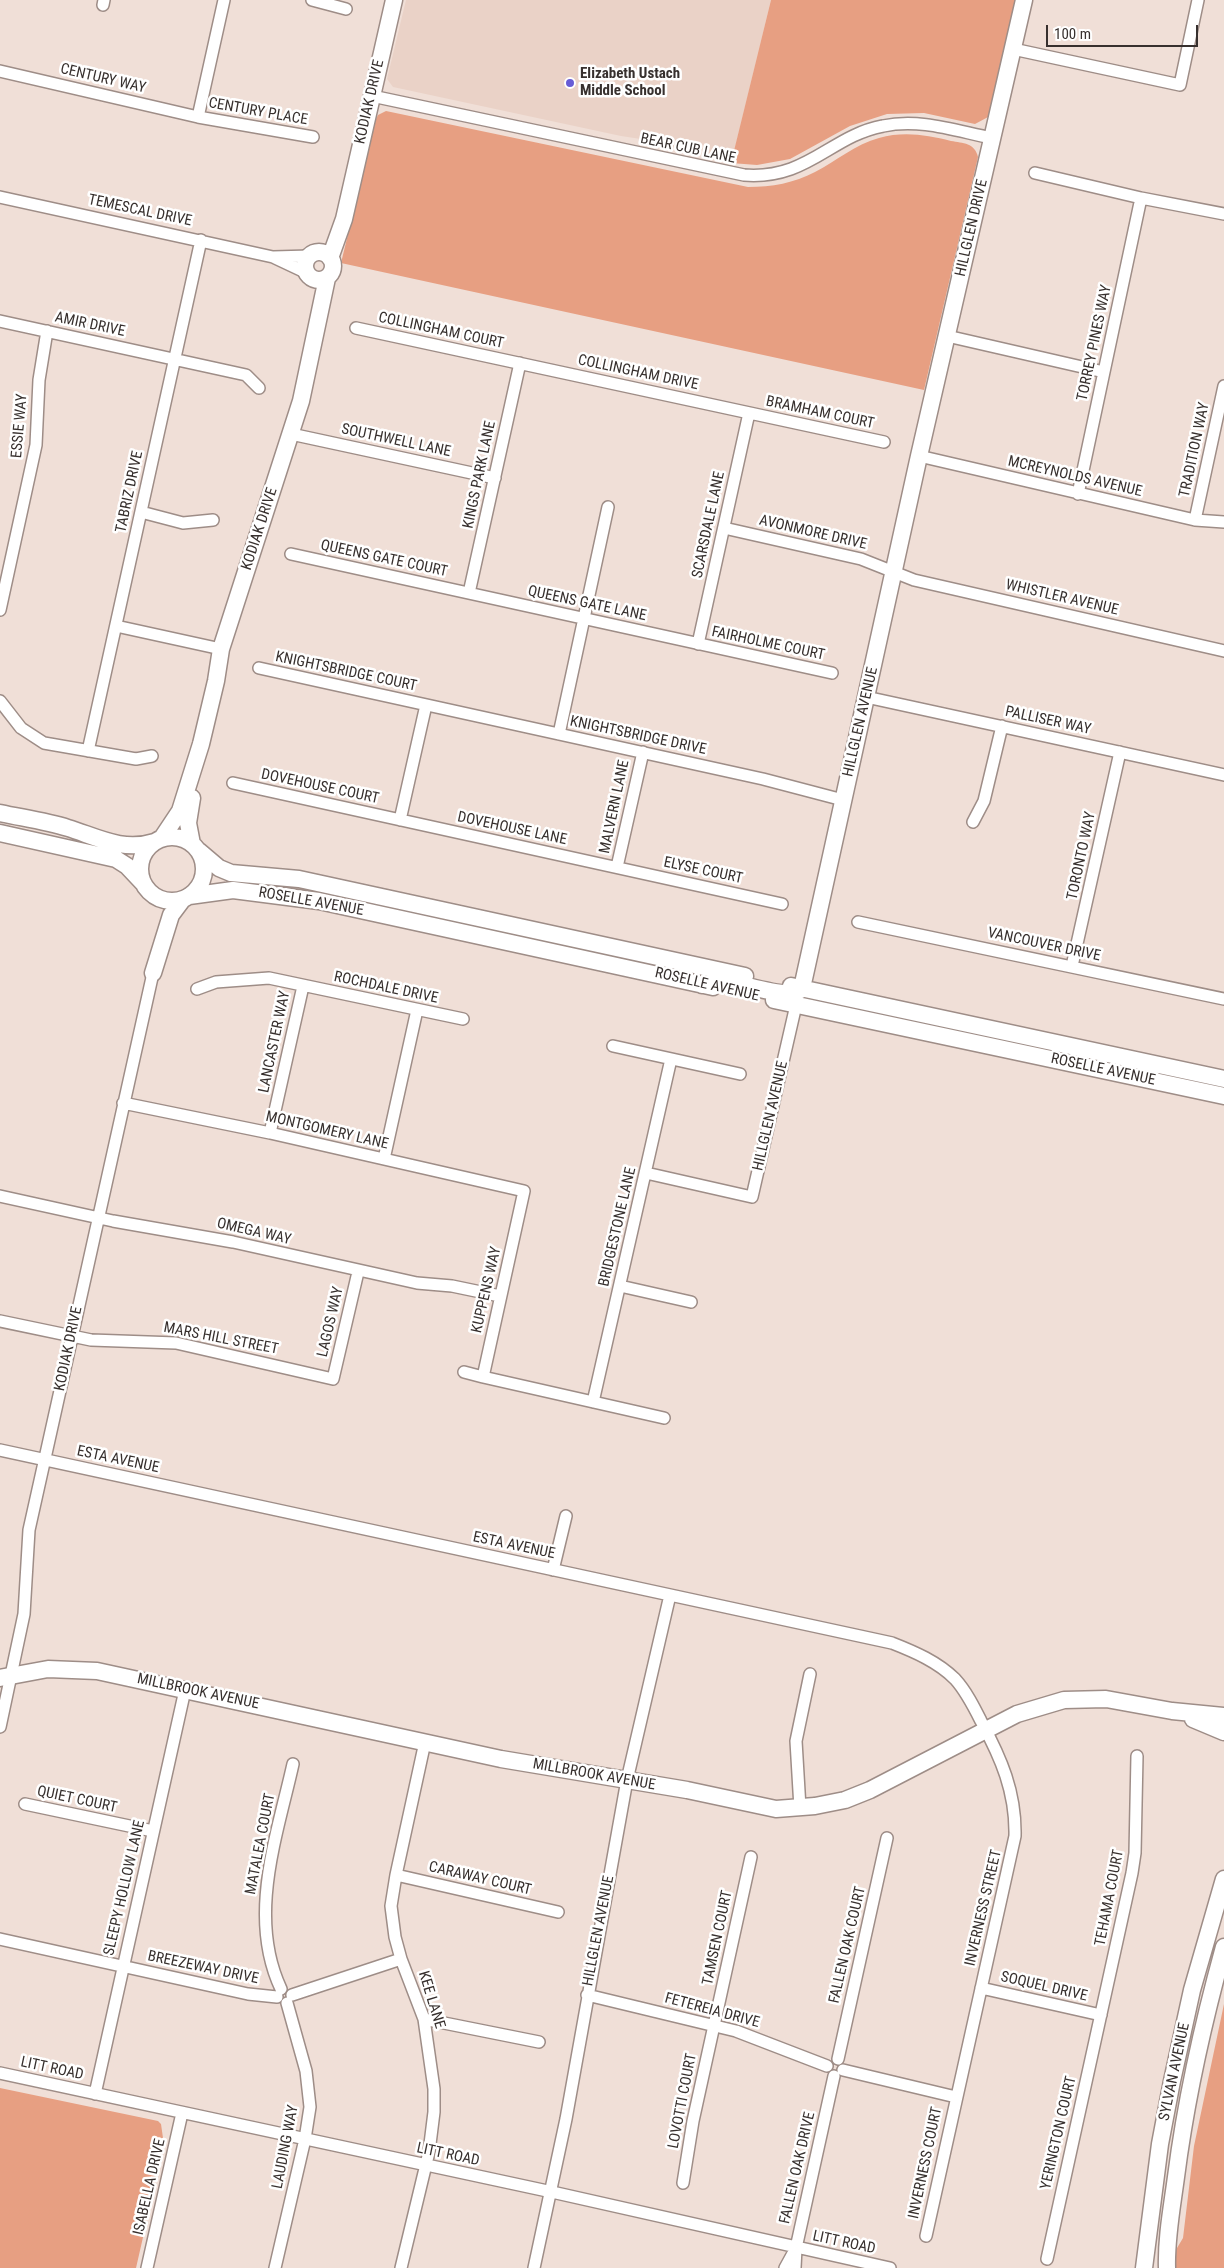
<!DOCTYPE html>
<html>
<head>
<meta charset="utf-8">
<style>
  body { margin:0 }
  #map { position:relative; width:1224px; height:2268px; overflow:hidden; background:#f0dfd7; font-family:"Roboto Condensed",sans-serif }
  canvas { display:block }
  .scale { position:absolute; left:1046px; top:25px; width:152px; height:22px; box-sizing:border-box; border:2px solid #37302e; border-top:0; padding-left:6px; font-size:15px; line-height:18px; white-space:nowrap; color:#37302e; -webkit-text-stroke:4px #fff; paint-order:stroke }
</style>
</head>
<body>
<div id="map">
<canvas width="1224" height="2268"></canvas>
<div class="scale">100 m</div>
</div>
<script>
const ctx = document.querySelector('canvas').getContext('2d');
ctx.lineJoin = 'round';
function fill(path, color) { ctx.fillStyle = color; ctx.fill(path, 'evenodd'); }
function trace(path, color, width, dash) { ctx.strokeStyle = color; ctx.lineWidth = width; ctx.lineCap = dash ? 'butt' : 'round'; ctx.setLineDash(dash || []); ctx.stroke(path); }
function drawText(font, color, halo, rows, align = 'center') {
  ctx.font = font + ' "Roboto Condensed",sans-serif'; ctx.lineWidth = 5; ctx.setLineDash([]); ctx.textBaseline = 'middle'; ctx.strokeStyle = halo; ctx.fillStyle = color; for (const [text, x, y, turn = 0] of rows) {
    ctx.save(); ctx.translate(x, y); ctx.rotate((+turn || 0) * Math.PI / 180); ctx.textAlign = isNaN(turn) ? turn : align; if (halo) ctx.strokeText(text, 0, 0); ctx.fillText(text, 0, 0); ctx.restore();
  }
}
const built = new Path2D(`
  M406,0H771L732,160L656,144L654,141L621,136L393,87L387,79Z`);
const green = new Path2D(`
  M771,0H1019L990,116L975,124L924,113L887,114L850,126L790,159L757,165L731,163Z
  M386,111L748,187C772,187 794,183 815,172C836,161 856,144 879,138C904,131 927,135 951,141C963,143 975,143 978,157L924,390L341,263L376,119L378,115Z
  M1224,2004V2268H1165L1183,2238L1194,2146Z
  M0,2088L158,2121L161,2124L164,2145L136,2268H0Z`);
const street = new Path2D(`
  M312,0L346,9
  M103,5L104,0
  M1013,49L1180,85L1198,0
  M0,71L198,117L313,137
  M372,96L744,175C808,180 830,136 883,126C920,118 956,131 992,138
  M198,117L224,0
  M1035,173L1141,198L1224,214
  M0,197L273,257L307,273
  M273,257L310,256
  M0,321L246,375L259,388
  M356,328L884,442
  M947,336L1104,372
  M291,434L495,478
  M919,456L1195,520L1224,522
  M1078,494L1141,198
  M141,512L183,523L213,520
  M1195,520L1224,386
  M724,528L861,559L914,580L1224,651
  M291,554L832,673
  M469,593L520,363
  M0,610L36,445L39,380L47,331
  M116,626L221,649
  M698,644L749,413
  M259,668L763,779L843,800
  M866,697L1224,775
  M0,701L21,728L44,743L136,759L152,756
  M559,734L608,507
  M88,751L201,240
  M233,783L782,904
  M400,820L426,705
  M973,822L984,801L1002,726
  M617,867L643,752
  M858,922L1224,999
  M1072,966L1120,752
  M197,989L216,982L269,978L463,1019
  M613,1046L740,1074
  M123,1103L270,1133L524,1191L483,1377L464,1372
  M270,1133L303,986
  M384,1159L417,1010
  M646,1173L752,1197L796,1005
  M0,1196L113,1221L233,1242L417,1283L452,1286L500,1296
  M620,1286L691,1302
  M0,1321L91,1340L176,1343L333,1379L358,1272
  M483,1377L664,1418
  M593,1402L671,1059
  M0,1450L892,1643C915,1652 938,1662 955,1679C966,1691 974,1707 981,1721C1001,1758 1016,1792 1015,1836L926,2236
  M553,1570L566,1516
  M0,1727L24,1614L29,1530L153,973
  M25,1804L153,1831
  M800,1808L796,1741L810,1674
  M396,1875L558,1912
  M0,1939L248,1994L277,1997
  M981,1988L1101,2015
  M281,1989C247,1917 277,1836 293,1764
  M292,1995L401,1959
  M587,1995L736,2031L827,2066
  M424,2019L539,2042
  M838,2059L887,1838
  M843,2070L956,2097
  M0,2073L552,2192L890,2268
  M95,2094L185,1690
  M683,2183L693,2121L751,1857
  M1047,2259L1132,1873L1135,1853L1137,1756
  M147,2268L182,2113
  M275,2268L305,2139L310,2107L306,2071L287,2003
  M401,2268L429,2152L434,2112V2089L424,2019L401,1959L395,1937L391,1906L396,1875L425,1742
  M534,2268L566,2119L627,1780L670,1595
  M785,2268L796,2248
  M795,2268L796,2248L834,2076`);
const secondary = new Path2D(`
  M305 266a14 14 0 1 1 28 0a14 14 0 1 1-28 0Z
  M330,258L344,219L394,0
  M192,798L188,823L192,844
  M0,813C23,818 46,821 68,828C97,837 123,852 154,842
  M0,833L116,859L127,866L143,883
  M140 869a32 32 0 1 1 64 0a32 32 0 1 1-64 0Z
  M162,838L180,811L201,744L216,681L221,649L301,401L327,278
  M199,851L219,868L231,873L299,879L745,976
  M189,896L233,890L319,901L713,987
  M153,973L171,915L183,899
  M702,985C711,984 721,981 730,982C746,984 792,1002 802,988L919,456L1024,0
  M791,986L1224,1079
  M774,1000L1224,1096
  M0,1678L48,1669L97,1671L501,1759L687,1790L776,1809L815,1806L845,1800L870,1790L1017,1714L1064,1700L1106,1699L1172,1711L1224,1716
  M1193,1719L1224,1732
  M1144,2268L1160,2144L1172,2081L1192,1990L1224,1879
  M1167,2268C1166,2238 1172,2207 1176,2177C1186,2099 1203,2023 1224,1947`);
const markers = [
  [570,83,5,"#675cd6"]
];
const poiNames = [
  ["Elizabeth Ustach",580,74],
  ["Middle School",580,91]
];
const streetNames = [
  ["CENTURY WAY",103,79,13],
  ["KODIAK DRIVE",370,102,-77],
  ["CENTURY PLACE",258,112,10],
  ["BEAR CUB LANE",688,149,12],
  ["TEMESCAL DRIVE",140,211,12],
  ["HILLGLEN DRIVE",972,228,-77],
  ["AMIR DRIVE",90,325,12],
  ["COLLINGHAM COURT",441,331,12],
  ["TORREY PINES WAY",1095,343,-78],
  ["COLLINGHAM DRIVE",638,373,12],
  ["BRAMHAM COURT",820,413,12],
  ["ESSIE WAY",20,426,-85],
  ["SOUTHWELL LANE",396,441,12],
  ["TRADITION WAY",1195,450,-78],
  ["KINGS PARK LANE",480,475,-78],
  ["MCREYNOLDS AVENUE",1075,477,13],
  ["TABRIZ DRIVE",130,492,-78],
  ["SCARSDALE LANE",709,525,-78],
  ["KODIAK DRIVE",260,529,-72],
  ["AVONMORE DRIVE",813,533,13],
  ["QUEENS GATE COURT",384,559,12],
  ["WHISTLER AVENUE",1062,598,13],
  ["QUEENS GATE LANE",587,604,12],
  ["FAIRHOLME COURT",768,644,12],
  ["KNIGHTSBRIDGE COURT",346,672,12],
  ["PALLISER WAY",1048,721,12],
  ["HILLGLEN AVENUE",861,722,-77],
  ["KNIGHTSBRIDGE DRIVE",638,736,12],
  ["DOVEHOUSE COURT",320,787,12],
  ["MALVERN LANE",615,807,-78],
  ["DOVEHOUSE LANE",512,829,12],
  ["TORONTO WAY",1082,856,-78],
  ["ELYSE COURT",703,871,12],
  ["ROSELLE AVENUE",311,902,10],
  ["VANCOUVER DRIVE",1044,945,12],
  ["ROSELLE AVENUE",707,985,13],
  ["ROCHDALE DRIVE",386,988,12],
  ["LANCASTER WAY",275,1042,-78],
  ["ROSELLE AVENUE",1103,1070,12],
  ["HILLGLEN AVENUE",771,1116,-77],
  ["MONTGOMERY LANE",327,1131,13],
  ["BRIDGESTONE LANE",618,1227,-77],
  ["OMEGA WAY",254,1232,13],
  ["KUPPENS WAY",487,1290,-77],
  ["LAGOS WAY",331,1322,-77],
  ["MARS HILL STREET",221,1339,11],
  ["KODIAK DRIVE",69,1349,-78],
  ["ESTA AVENUE",118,1460,12],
  ["ESTA AVENUE",514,1546,12],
  ["MILLBROOK AVENUE",198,1692,12],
  ["MILLBROOK AVENUE",594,1775,10],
  ["QUIET COURT",77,1800,12],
  ["MATALEA COURT",261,1844,-79],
  ["CARAWAY COURT",480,1879,13],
  ["SLEEPY HOLLOW LANE",125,1888,-77],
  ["TEHAMA COURT",1110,1898,-79],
  ["INVERNESS STREET",984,1908,-77],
  ["HILLGLEN AVENUE",599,1931,-79],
  ["TAMSEN COURT",718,1938,-78],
  ["FALLEN OAK COURT",848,1945,-77],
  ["BREEZEWAY DRIVE",203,1968,12],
  ["SOQUEL DRIVE",1044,1987,13],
  ["KEE LANE",431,2000,73],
  ["FETEREIA DRIVE",712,2011,15],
  ["LITT ROAD",52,2069,12],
  ["SYLVAN AVENUE",1175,2072,-78],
  ["LOVOTTI COURT",683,2101,-79],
  ["YERINGTON COURT",1059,2133,-77],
  ["LAUDING WAY",286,2147,-79],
  ["LITT ROAD",448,2155,12],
  ["INVERNESS COURT",926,2163,-78],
  ["FALLEN OAK DRIVE",798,2168,-77],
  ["ISABELLA DRIVE",150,2187,-77],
  ["LITT ROAD",844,2243,12]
];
fill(built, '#ead2c7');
fill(green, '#e79f82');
trace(street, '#9e8d87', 14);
trace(secondary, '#9e8d87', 19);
trace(street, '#fff', 11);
trace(secondary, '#fff', 16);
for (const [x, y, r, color] of markers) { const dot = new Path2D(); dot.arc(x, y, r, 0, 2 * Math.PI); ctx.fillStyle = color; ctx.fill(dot); trace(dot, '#fff', 2); }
drawText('bold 15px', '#37302e', '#fff', poiNames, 'left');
drawText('15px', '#37302e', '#fff', streetNames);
</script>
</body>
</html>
